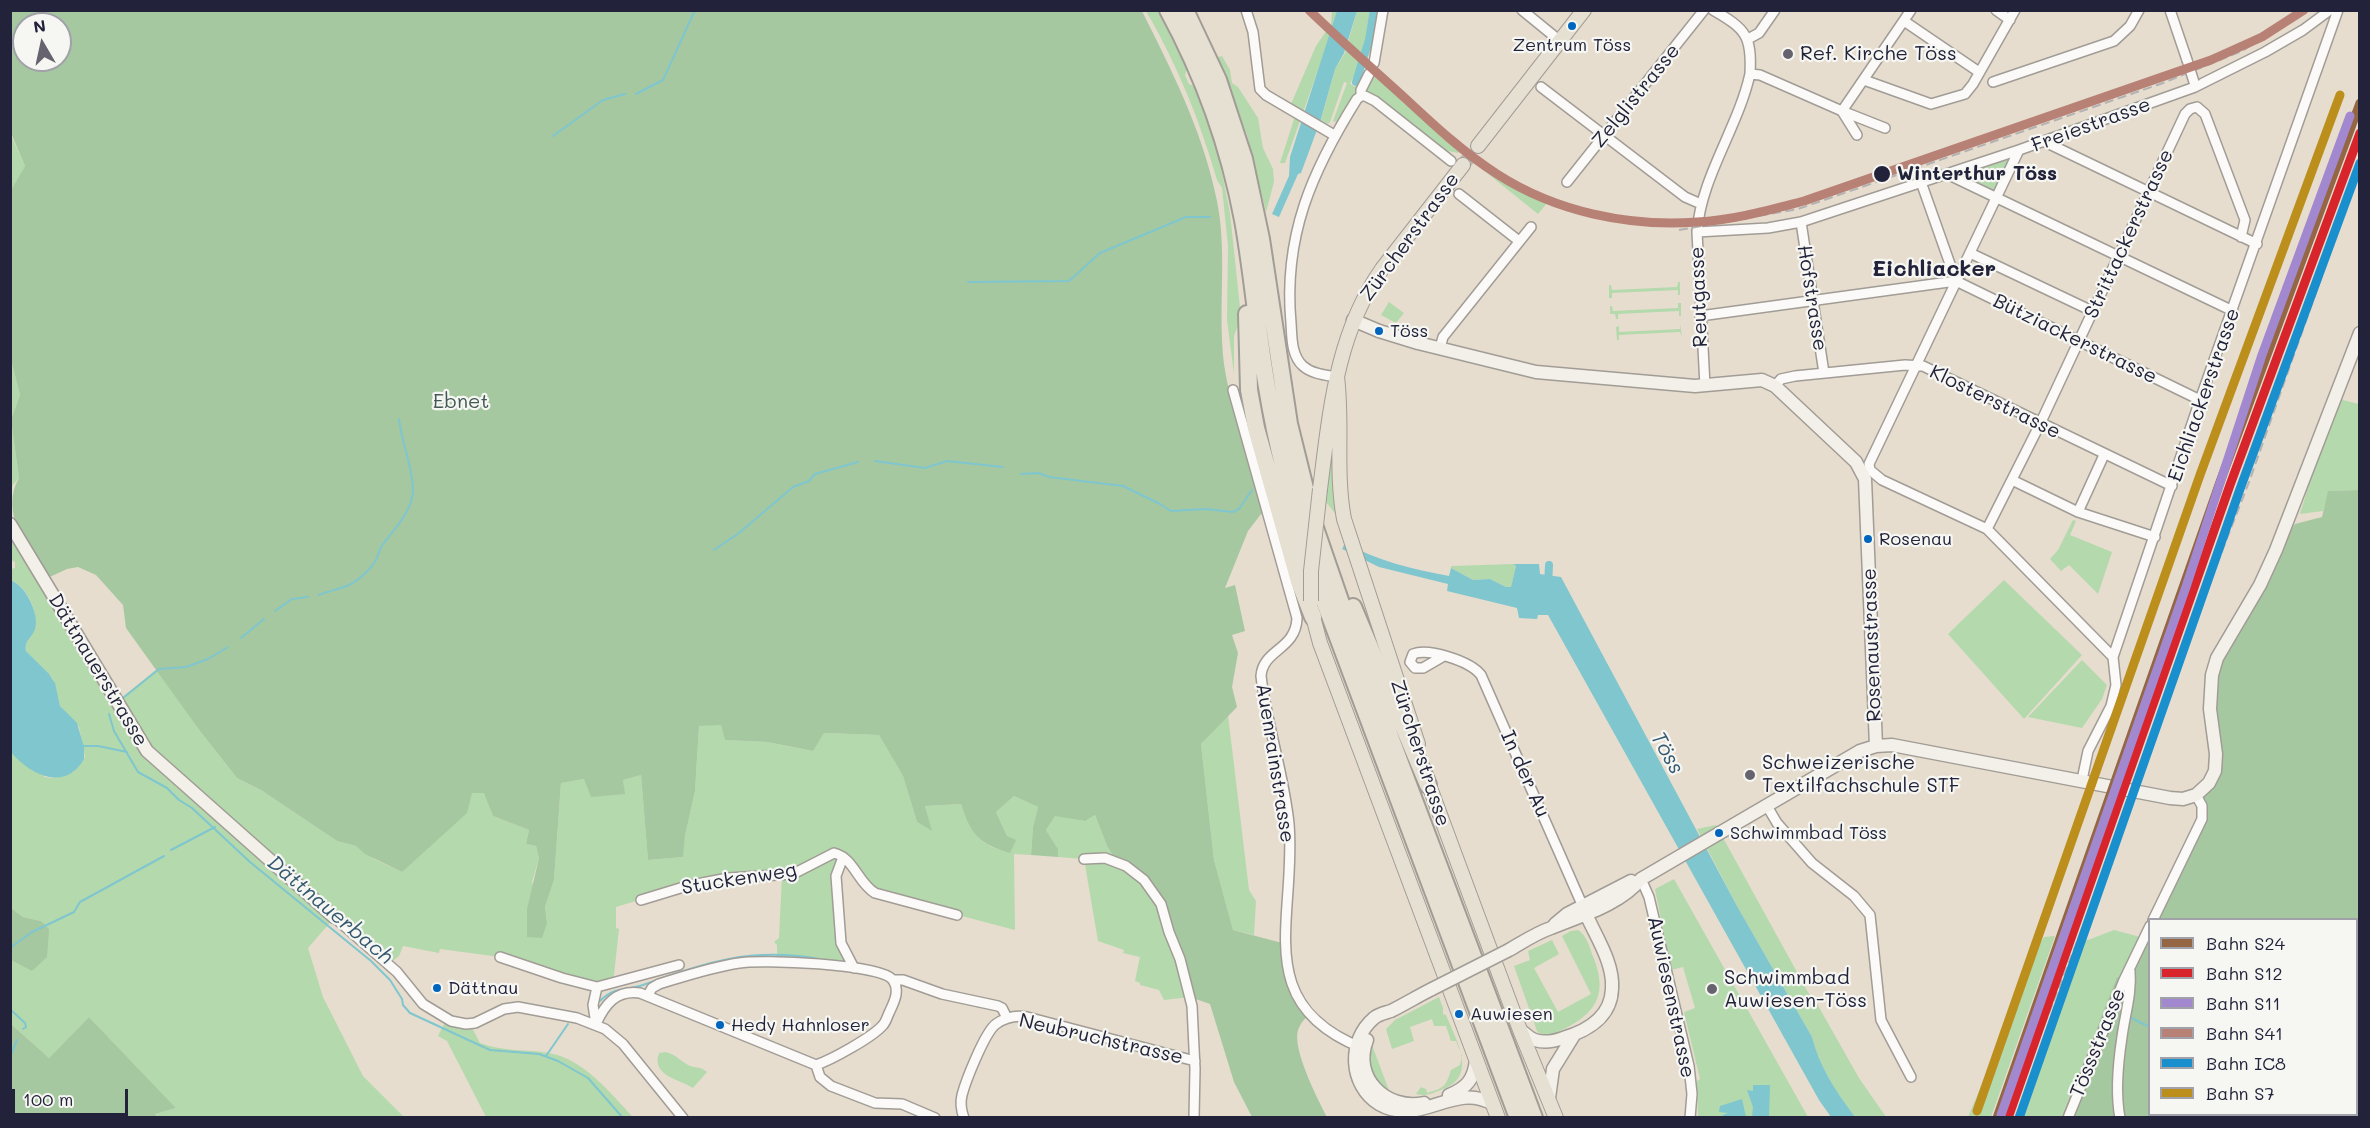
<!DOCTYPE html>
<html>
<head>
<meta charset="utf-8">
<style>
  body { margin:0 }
  #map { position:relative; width:2370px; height:1128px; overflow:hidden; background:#e6ddce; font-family:Mali,sans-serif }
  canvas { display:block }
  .frame { position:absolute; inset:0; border:12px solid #22223b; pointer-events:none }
  .legend { position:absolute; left:2148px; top:918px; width:210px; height:198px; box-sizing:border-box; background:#f6f6f2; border:2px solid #a1a1a9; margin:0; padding:8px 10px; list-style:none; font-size:18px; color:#22223b }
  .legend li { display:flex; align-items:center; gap:12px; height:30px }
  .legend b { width:30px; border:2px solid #a1a1a9 }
  .north { position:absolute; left:12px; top:12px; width:60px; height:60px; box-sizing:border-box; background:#f6f6f2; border:2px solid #a1a1a9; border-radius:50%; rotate:351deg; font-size:16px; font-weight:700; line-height:24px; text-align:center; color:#22223b }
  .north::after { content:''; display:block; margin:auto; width:21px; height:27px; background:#67636e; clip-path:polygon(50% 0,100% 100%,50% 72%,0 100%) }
  .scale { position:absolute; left:12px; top:1089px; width:116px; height:27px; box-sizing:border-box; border:3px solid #22223b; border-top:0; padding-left:8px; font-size:18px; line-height:21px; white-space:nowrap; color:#22223b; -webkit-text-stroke:4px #f6f6f2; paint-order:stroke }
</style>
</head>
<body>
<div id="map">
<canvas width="2370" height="1128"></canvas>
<div class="frame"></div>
<ul class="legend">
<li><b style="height:8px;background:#946644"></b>Bahn S24</li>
<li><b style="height:8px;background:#d8242b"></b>Bahn S12</li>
<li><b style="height:8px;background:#a288ce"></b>Bahn S11</li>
<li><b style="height:8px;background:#b88176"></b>Bahn S41</li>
<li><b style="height:8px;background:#1a8fce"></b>Bahn IC8</li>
<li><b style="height:8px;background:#bc8f1d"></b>Bahn S7</li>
</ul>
<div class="north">N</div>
<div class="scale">100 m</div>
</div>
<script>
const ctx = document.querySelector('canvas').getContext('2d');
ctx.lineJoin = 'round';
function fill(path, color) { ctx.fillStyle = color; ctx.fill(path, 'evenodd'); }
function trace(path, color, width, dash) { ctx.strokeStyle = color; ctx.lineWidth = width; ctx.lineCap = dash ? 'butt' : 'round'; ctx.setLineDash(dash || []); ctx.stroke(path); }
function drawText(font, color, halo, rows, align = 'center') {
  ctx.font = font + ' Mali,sans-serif'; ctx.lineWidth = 4.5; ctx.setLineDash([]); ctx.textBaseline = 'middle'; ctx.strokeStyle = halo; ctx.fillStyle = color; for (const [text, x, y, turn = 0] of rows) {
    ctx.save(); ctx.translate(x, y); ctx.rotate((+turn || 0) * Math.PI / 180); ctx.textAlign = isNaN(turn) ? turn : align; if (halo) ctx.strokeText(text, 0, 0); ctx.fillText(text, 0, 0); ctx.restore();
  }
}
const green = new Path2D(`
  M1146,11H1158L1187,69L1185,75L1189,84L1194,86L1218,153L1230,213L1241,317L1234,336V374L1227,320L1228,246L1222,188L1217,180C1200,121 1177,64 1146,11Z
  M1332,11H1337L1333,28L1285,163H1280L1296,113L1291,104L1316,46L1331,24Z
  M1357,11H1373L1363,57L1350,84L1358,88L1337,122L1333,121L1347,83L1344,82L1330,122L1328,124L1321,120L1335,69L1345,53Z
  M1222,56L1230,70L1232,83L1238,87L1258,118L1263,148L1273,169L1274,182L1266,212L1247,135L1218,57Z
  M1373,73L1460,151L1458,153L1443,150L1368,93L1365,91Z
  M10,133L25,166L11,192H10Z
  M2003,160L2011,161L1995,191L1965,175L1966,172Z
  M1482,169L1513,188L1547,203L1538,214Z
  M1678,282H1680V295H1678V290L1612,293V298H1609V285H1611L1612,290L1677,287Z
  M1389,302L1404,313L1396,323L1381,315Z
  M1678,303H1681V316H1679V311L1618,314V319H1616L1615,314H1610V306H1612L1613,311L1678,308Z
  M1680,324L1682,337L1680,332L1619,335V340H1617L1616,327L1619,326V332L1680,329Z
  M10,356L20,395L11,420L19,478L11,487Z
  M1336,386L1338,517L1326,502L1324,489Z
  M2335,398L2359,404V490L2329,491L2323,511L2300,514Z
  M2073,520L2076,521L2070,535L2112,552L2098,594L2069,565L2061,571L2050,559L2058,550Z
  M10,524L116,702L157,669L200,731L237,778L261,790L337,841L356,846L376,860L402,872L472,793L485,792L493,816L529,830L526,844L536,846L539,858L532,882L547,923L545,907L554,880L561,783L584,779L624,794L623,780L641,775L648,860L682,857L685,836L695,791L699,726L721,724L726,740L767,742L812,751L824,733L879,735L903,776L917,822L931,830L925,806L961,804C968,830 981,848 1010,852L1007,836L996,812L1014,796L1038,807L1033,827L1031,855L1014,854L1015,930L882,895L849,862L840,861L841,943L853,963L777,960V945L774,942L779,938L782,876L679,888L616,907V928L619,929L613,984L601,986L500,957L440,949L439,953L403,946L399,956L389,964L334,918L308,948L323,997L363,1076L404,1117H157L155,1114L176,1108L89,1017L49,1058L11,1024V960L33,971L41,921L23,917L11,908V752L45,777L53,778L73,772L80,765L85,757L79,727L60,706L53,679L26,651C24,641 31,638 34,629C40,612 26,586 11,580V569L15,568V562L11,560Z
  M1513,564L1516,566L1511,587H1506L1490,579L1473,580L1451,568V566Z
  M2004,580L2082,655L2024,719L1948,634Z
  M2082,660L2107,685L2102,699L2082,728L2028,717Z
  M1228,715L1249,890L1256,901L1254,935L1233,930L1214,860L1201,744Z
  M1055,815L1084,821L1095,815L1107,846L1116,861L1150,888L1190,997L1164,1000L1159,990L1140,985V983L1135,981L1140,957L1123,953L1124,950L1098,941L1084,859L1058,857V849L1046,830Z
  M1716,825L1814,1003L1816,1002L1859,1078L1886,1117H1855C1836,1091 1820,1068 1812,1037L1737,906L1697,829Z
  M1674,879L1808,1117H1698L1697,1081L1700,1079L1684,1012L1695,1008L1683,967L1671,970L1655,889Z
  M1578,930C1586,935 1589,945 1592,954C1605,984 1603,1007 1573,1024C1563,1030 1553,1035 1542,1035L1537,1031L1514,966L1530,960L1528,951L1552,940L1559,954L1534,968L1558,1012L1591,994L1562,936L1571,931Z
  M2114,930L2144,938L2124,980L2117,978L2061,1117L2021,1118L2083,938L2088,940Z
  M2055,936L1991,1117H1968L2002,1037L2027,965L2044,937Z
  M1439,997L1443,1008V1014L1446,1015C1455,1038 1479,1076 1443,1089C1433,1093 1426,1097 1416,1094L1421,1087L1426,1089L1427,1093C1445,1087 1445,1088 1451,1070L1460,1065L1462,1056L1456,1041H1451L1446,1026H1434L1432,1019L1410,1027L1414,1041L1392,1049L1386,1029L1395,1020Z
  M447,1018L470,1024L480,1043C503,1052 526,1049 549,1053C584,1059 610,1093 633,1117H486L447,1041L438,1036Z
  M1372,1045L1390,1093C1373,1080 1367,1066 1372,1045Z
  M665,1052C676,1054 679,1060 688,1065C696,1069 698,1065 707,1072L693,1088C679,1079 651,1076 659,1053Z`);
const forest = new Path2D(`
  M10,11H1142C1171,69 1201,128 1215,192C1229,249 1217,306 1224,364C1231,412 1253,466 1267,513L1261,514L1248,531L1225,588L1235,585L1245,631L1232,635L1238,653L1232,687L1237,707L1201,744L1214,860L1233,930L1286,944L1287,964L1309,1015C1304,1019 1300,1024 1298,1030C1292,1049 1318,1100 1327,1117H1252L1234,1082L1210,1004L1190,997L1150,888L1116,861L1107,846L1095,815L1085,821L1055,816L1046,830L1058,849V857L1031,855L1033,827L1038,807L1014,796L996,812L1007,836L1016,840L1010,853C979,844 970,834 961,804L925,806L932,831L917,822L903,776L879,735L824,733L813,751L767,742L725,740L721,725L699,726L695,791L685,836L683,857L648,860L641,775L623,780L625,794L591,797L584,779L561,783L554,880L545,907L547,923L542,938L527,937V909L539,858L536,846L526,844L529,830L493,816L484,793H472L467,813L402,872L365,854L356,846L337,841L261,790L237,778L200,731L126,628L123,605L96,575L78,567L67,569L43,580C26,551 0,509 19,478L11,420L20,395L10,356V192L25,166L11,133ZM24,24H60V60H24Z
  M2359,490V1117L2061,1118L2117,977L2123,980L2149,926L2150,1114H2356V920L2153,919L2202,819L2196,795L2209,784L2212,675L2276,550L2295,524L2322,517L2328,491Z
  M11,908L23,917L41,921L49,929L47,957L32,971L11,960Z
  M89,1017L176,1108L155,1114L157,1117H11V1024L49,1058Z`);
const water = new Path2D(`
  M1337,11H1357L1344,53L1335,69L1321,119L1301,173L1298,174L1279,217L1272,214L1289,176L1290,157Z
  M1345,543C1378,561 1412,569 1449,576L1451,568L1473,580L1490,579L1506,587H1511L1516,566L1513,564H1539L1540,574L1561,577L1737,906L1812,1037C1820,1068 1836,1091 1855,1117H1831L1819,1100L1548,615H1538L1537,619L1519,618L1517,608L1447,591L1448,584L1379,567L1342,549Z
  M10,580C25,584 40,614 35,629C32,638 24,640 26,651L49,674L55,683L60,706L77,723L84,747V759C65,793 29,774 11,752Z
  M1753,1085H1770L1769,1117H1752L1753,1107L1747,1090L1753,1091Z
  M1742,1099L1746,1117H1722L1723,1115L1728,1113L1719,1112L1720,1106Z`);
const stream = new Path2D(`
  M636,94L663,80L695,10
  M553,136L603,100L625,94
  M968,282L1069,281L1100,253L1186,217H1210
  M875,461L925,468L947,461L1003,467
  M1021,474L1038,473L1049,477L1123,486L1160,504L1171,511L1206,509L1233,512L1239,509L1252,490
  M714,550L739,533L793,487L809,481L815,474L858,462
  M319,595C333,589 350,588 361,577C366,573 373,565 376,560C378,556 379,551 381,547C392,531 412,513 413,491C413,466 402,445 399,419
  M275,611L292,599L308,597
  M241,638L264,619
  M123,698L159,669L186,667L208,659L228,647
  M109,714L114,731L138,772L167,788L179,800L192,808L250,862L371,961L390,980L402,999L403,1005L410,1013L490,1050L539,1054L558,1061L588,1078L623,1118
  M83,746H98L127,752
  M171,850L215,827
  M10,948L32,932L74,912L80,902L164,856
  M600,1001C615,986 625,991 643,985C705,962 751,947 819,959
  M10,1009L25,1023L26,1027L23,1029
  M2356,1012L2360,1008
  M2131,1018L2150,1027
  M546,1056L568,1024
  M10,1057L17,1040
  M2356,1113L2360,1114
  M399,1118H404`);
const canal = new Path2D(`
  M1356,82L1369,40L1374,10
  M1548,586L1549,565`);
const primaryTunnel = new Path2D(`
  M1463,165L1478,146`);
const street = new Path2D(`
  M1246,10L1253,32L1260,89L1266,95L1334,135
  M1522,10L1560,41
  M1713,10C1746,29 1752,36 1750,74L1760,75L1842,111L1857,135
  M1996,10L2010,20
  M2170,10L2187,60
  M1904,21L1979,72
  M1748,39L1759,33L1775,10
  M1374,63L1383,10
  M1864,80L1931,104L1965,94L1973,84L2015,10
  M1993,82L2114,41L2130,26L2139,10
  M1541,87L1685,197L1701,204
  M1361,96H1365L1375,101L1451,161
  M1885,128L1842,111L1911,10
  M2043,141L2257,244
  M2019,150L1869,464L1870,470L1882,480L1987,529L2113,657
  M1947,174L2233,311
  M1567,182L1704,10
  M1921,182L1956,281
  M1459,194L1519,241
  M1801,222L1824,373
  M1697,232L1768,228L1801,222L2019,150L2195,87L2265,52L2303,30L2330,10
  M1970,253L2092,311
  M1700,316L1956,281L2200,400
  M1440,348L1443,337L1531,227
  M1337,377C1325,375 1312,374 1303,366C1291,355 1292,337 1291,323C1283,236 1312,171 1357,99L1361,96V90L1369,74
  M1705,386L1697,232C1701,177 1738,128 1750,74
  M1775,386L1781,379L1795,376L1905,365L1923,366L2172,486
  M1233,390L1297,618C1296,650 1263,649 1261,676C1267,726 1284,774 1289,824C1297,917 1249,1003 1362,1048
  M2012,480L2078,512L2155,537
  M2078,512L2104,455
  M1987,529L2040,424L2185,114L2190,109L2197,107L2205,114L2245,220L2241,237
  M1442,657L1423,668H1415L1410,662L1413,654C1429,648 1470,661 1481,675L1584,909
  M2082,780L2088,751L2111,706L2116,685L2113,657L2200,400L2338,10
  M1767,806L1777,823L1812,863L1854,896L1870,915L1881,1020L1911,1077
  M843,857L836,876L841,943L854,968
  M1084,859L1105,858L1126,866L1144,880L1161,904L1169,932L1180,959L1192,1006L1195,1069L1194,1118
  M1641,879L1649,897L1689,1066L1692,1094L1690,1118
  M641,900L687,886L728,878L793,874L834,853C854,858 858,883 875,893L957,915
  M334,917L397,972L423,1004L451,1021L466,1024L475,1023L504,1009L518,1007L577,1018L605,1029L623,1044L683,1118
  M2153,920L2202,819V806L2196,795
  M500,957L562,978L597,987
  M893,980H903L942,994L998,1006L1002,1008L1007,1018
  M648,995L652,988L659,984C685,976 712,967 739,963C761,959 879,964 892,979C901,990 894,1002 889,1013C887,1017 886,1022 883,1025C873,1037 831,1060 816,1065
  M596,1024C605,1004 616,990 640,993L816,1065
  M596,1024L593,1005L597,987L679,965
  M816,1065L820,1077L831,1086L875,1103L902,1104L935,1118
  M964,1118C961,1110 960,1103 962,1095C966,1080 985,1032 996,1024C1006,1017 1016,1015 1027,1017L1195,1061
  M2068,1118L2124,980L2150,926
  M2120,1118C2115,1092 2118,1063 2122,1037C2125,1014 2132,993 2130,971`);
const secondary = new Path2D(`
  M1353,320L1379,331L1418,343L1536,372L1695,386L1762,380L1775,386L1856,462L1865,479L1876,746
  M10,524L147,751L334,917
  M1555,924L1567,914L1631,881
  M1509,950C1523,942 1536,933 1551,928C1580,916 1620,905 1641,879L1860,751L1876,746L1892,745L2170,798L2183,799L2196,795L2209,783L2215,771L2216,754L2210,709L2212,675L2217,658L2260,585L2276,550L2360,333
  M1432,989C1418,996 1405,1004 1391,1011C1385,1013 1379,1014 1374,1018C1347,1041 1349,1085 1379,1104C1421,1128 1453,1081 1493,1104
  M1520,1030C1525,1033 1530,1039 1535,1040C1544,1043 1555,1041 1563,1038C1587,1031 1611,1017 1612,989C1614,963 1596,937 1586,914
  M1367,1040C1352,1077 1386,1111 1424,1103
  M1449,1095C1467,1088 1474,1079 1476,1060
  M1549,1098L1553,1069L1574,1035`);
const primary = new Path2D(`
  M1478,146L1584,10
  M1337,377C1343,424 1335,471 1344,519L1418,744
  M1320,489C1330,412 1336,334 1382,269L1463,165
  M1311,609L1320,643L1498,1118
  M1426,777L1520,1030L1556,1118`);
const highway = new Path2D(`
  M1168,10C1204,76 1229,146 1243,220C1253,275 1257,331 1267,387C1277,448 1293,508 1312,568L1518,1118
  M1185,10L1218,80L1244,159L1261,239L1289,424L1314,525L1354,641L1534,1118
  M1247,314L1249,390L1256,428L1299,581L1313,617
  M1353,607L1428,785`);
const rail = new Path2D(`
  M1679,230L1798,209L2163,83L2242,51L2306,10
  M2148,741L2249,482L2360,168
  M2034,1051L2082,929`);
const streetBridge = new Path2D(`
  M2187,60L2194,82`);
const secondaryBridge = new Path2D(`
  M1432,989L1509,950`);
const primaryBridge = new Path2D(`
  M1311,601V571L1320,489`);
const rail1 = new Path2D(`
  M1997,1118L2220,482L2360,103`);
const rail2 = new Path2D(`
  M2008,1118L2230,485L2360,133`);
const rail3 = new Path2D(`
  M2001,1115L2186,587L2262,355L2350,116`);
const rail4 = new Path2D(`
  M1309,10C1341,41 1374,70 1406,99C1435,126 1464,153 1497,174C1556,212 1629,227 1697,222C1734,220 1769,210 1804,201L2211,60L2262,37L2304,10`);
const rail5 = new Path2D(`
  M2019,1118L2240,489L2360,163`);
const rail6 = new Path2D(`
  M1977,1111L2200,475L2340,95`);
const markers = [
  [1572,26,5,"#0065bd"],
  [1788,54,6,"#67636e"],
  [1882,174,9,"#22223b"],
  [1379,331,5,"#0065bd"],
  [1868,539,5,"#0065bd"],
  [1750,775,6,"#67636e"],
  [1719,833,5,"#0065bd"],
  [437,988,5,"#0065bd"],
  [1712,989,6,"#67636e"],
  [1459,1014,5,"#0065bd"],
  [720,1025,5,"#0065bd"]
];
const busNames = [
  ["Zentrum Töss",1572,45,"center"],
  ["Töss",1390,331],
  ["Rosenau",1879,539],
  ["Schwimmbad Töss",1730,833],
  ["Dättnau",448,988],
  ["Auwiesen",1470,1014],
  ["Hedy Hahnloser",731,1025]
];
const poiNames = [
  ["Ref. Kirche Töss",1800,54],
  ["Schweizerische",1762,763],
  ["Textilfachschule STF",1762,786],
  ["Schwimmbad",1724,978],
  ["Auwiesen-Töss",1724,1001]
];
const streetNames = [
  ["Zelglistrasse",1636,96,-51],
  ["Freiestrasse",2091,125,-20],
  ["Strittackerstrasse",2129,234,-65],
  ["Zürcherstrasse",1410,237,-54],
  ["Reutgasse",1699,297,-92],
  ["Hofstrasse",1812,298,81],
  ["Bütziackerstrasse",2075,339,26],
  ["Eichliackerstrasse",2204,395,-71],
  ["Klosterstrasse",1995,402,26],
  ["Rosenaustrasse",1872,645,-92],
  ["Dättnauerstrasse",98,670,59],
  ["Zürcherstrasse",1420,753,72],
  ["Auenrainstrasse",1275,763,81],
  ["In der Au",1525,774,66],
  ["Stuckenweg",739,879,-9],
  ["Auwiesenstrasse",1671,997,78],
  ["Neubruchstrasse",1101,1039,13],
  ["Tössstrasse",2098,1043,-68]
];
const stopNames = [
  ["Winterthur Töss",1897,174]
];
const parkNames = [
  ["Ebnet",461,402]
];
const waterNames = [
  ["Töss",1667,753,61],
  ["Dättnauerbach",330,910,40]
];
const quarterNames = [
  ["Eichliacker",1934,269]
];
fill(green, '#b4d9ad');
fill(forest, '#a5c8a1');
fill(water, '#7fc6cf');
trace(stream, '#7fc6cf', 2);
trace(canal, '#7fc6cf', 8);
trace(primaryTunnel, '#bfb8b1', 14, [14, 7]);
trace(street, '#a19c96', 12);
trace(secondary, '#a19c96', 15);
trace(primary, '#a19c96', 16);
trace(highway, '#a19c96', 20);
trace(street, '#fbfaf8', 9);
trace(secondary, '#f3f0e9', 12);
trace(primary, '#e6e0d3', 14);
trace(highway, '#e6e0d3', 16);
trace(rail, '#b3b2b3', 2, [9, 4.5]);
trace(streetBridge, '#a19c96', 12, []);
trace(secondaryBridge, '#a19c96', 15, []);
trace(primaryBridge, '#a19c96', 16, []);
trace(streetBridge, '#fbfaf8', 9);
trace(secondaryBridge, '#f3f0e9', 12);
trace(primaryBridge, '#e6e0d3', 14);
trace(rail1, '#946644', 9);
trace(rail2, '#d8242b', 9);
trace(rail3, '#a288ce', 9);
trace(rail4, '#b88176', 9);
trace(rail5, '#1a8fce', 9);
trace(rail6, '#bc8f1d', 9);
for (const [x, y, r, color] of markers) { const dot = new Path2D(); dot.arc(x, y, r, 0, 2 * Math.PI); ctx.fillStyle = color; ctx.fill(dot); trace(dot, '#f6f6f2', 2); }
drawText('18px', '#22223b', '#f6f6f2', busNames, 'left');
drawText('20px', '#22223b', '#f6f6f2', poiNames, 'left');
drawText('20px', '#22223b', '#f6f6f2', streetNames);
drawText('bold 20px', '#22223b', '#f6f6f2', stopNames, 'left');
drawText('20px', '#425855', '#f6f6f2', parkNames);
drawText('italic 21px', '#33586f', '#f6f6f2', waterNames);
drawText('bold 22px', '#22223b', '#f6f6f2', quarterNames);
</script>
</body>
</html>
